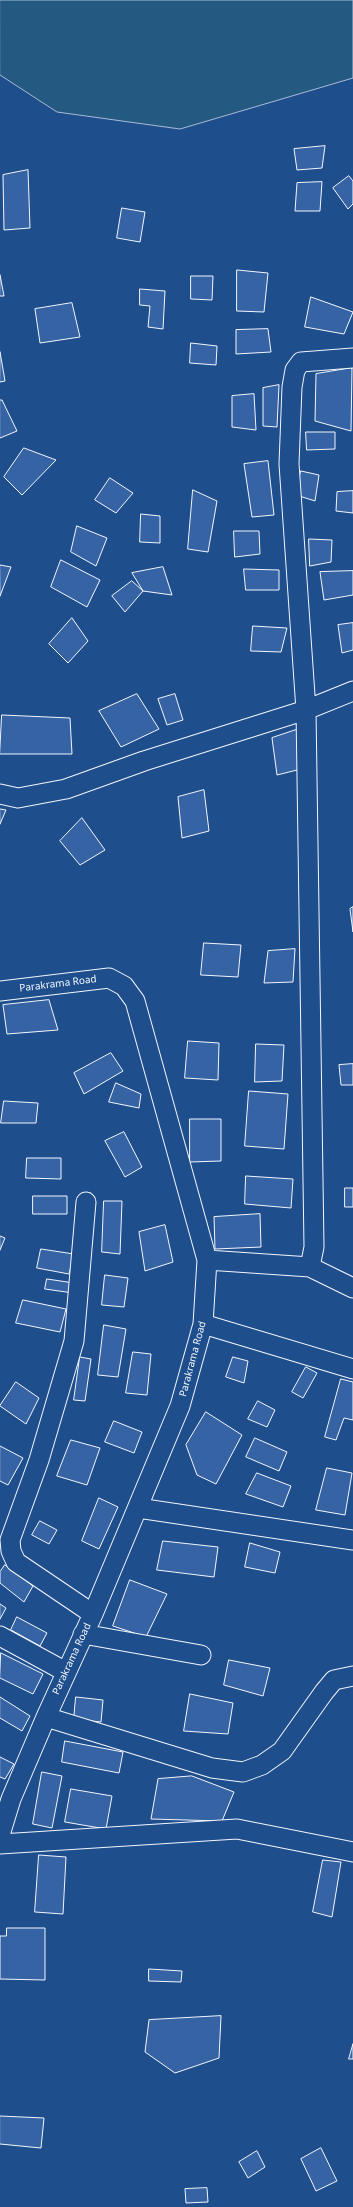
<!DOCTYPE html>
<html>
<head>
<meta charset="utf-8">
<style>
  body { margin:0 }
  canvas { display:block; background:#1f4e8c }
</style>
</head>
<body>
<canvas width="353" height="2207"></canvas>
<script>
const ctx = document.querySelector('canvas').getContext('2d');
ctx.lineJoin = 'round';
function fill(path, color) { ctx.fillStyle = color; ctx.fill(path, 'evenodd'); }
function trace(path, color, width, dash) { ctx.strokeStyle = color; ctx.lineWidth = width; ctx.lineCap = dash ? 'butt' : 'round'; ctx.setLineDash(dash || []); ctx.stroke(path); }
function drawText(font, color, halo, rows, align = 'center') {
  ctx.font = font + ' "Noto Sans",sans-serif'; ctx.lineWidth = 3; ctx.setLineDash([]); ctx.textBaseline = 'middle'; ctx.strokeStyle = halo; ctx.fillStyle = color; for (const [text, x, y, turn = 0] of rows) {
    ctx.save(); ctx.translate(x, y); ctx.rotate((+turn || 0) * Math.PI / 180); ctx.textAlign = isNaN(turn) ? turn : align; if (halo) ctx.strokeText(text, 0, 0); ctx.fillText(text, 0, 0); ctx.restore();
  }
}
const green = new Path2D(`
  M0,0H353V78L180,129L57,112L0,75Z`);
const building = new Path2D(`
  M325,146L322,168L297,170L294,149Z
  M28,170L30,228L4,230L3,175Z
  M349,176L353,181V204L348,209L333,188Z
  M322,182L320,211H295L297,183Z
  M122,208L145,212L140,242L117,238Z
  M237,270L268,273L264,312L237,311Z
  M0,275L4,296H0Z
  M191,276H213L212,300L191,299Z
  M140,289L165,291L163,329L148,327L150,306L140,305Z
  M311,297L353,312L344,334L305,327Z
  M72,303L80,337L40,343L35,309Z
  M268,329L271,352L236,354V330Z
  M191,343L217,346L216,365L190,363Z
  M0,352L5,381L0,382Z
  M352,368L351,431L315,421L316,374Z
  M279,385L277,427L263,426V388Z
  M254,394L256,430L232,427V396Z
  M0,400H2L17,431L0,438Z
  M306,432H335V449L307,450Z
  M24,448L56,460L22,495L4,477Z
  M268,461L274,515L252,517L244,464Z
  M301,471L319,475L315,501L296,495Z
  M110,478L133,493L116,513L95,500Z
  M193,490L217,501L208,552L188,549Z
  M353,491V513L336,511L337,492Z
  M141,514L160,516V543L140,542Z
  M77,526L107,538L96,566L71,552Z
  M234,531H259L260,554L235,557Z
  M309,539L332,540L331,562L310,566Z
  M61,560L100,580L87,607L51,587Z
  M0,565L11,567L0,596Z
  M163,567L172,595L143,591L132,573Z
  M244,569L279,570V590H246Z
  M353,571V595L324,600L320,572Z
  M132,581L143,591L125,612L112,596Z
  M72,618L88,641L68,663L49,644Z
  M353,623V650L342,653L338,625Z
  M253,626L287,628L281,652L251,651Z
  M137,694L159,729L121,747L99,711Z
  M175,694L183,720L167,725L158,699Z
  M2,715L70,718L72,754H0Z
  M299,729L301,769L277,775L272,738Z
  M204,790L209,831L182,838L178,797Z
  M0,809L6,810L0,824Z
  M82,818L105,850L80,865L60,841Z
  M353,907V932L350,909Z
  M204,943L241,945L238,977L201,975Z
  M295,949L293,982L264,983L268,951Z
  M49,1000L58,1030L7,1034L3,1005Z
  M188,1041L219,1043L218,1080L185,1078Z
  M256,1044L284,1045L282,1081L255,1082Z
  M111,1053L123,1071L84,1094L74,1073Z
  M353,1064V1085H341L339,1065Z
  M116,1083L141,1094L139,1108L109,1102Z
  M249,1091L288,1094L284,1149L245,1146Z
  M4,1101L38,1103L36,1123H1Z
  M190,1119H221V1161L190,1162Z
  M124,1132L142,1167L125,1177L105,1141Z
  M27,1158H61V1179L26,1178Z
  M246,1176L293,1179L291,1208L245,1204Z
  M345,1188H353V1207H345Z
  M33,1196H67V1214H33Z
  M104,1201H122L120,1254L102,1252Z
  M260,1214L261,1247L215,1249L214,1217Z
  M165,1225L173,1262L145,1271L139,1232Z
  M0,1236L5,1238L0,1250Z
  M41,1249L74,1254L69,1274L37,1268Z
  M105,1275L128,1278L124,1307L102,1305Z
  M47,1279L74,1283L73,1293L45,1289Z
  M23,1300L66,1309L60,1332L16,1323Z
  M104,1325L126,1329L118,1377L98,1375Z
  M133,1352L151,1354L147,1395L126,1393Z
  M80,1357L91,1359L85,1401L74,1400Z
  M233,1357L248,1361L244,1383L226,1377Z
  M306,1367L317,1373L303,1398L292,1392Z
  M341,1379L353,1382V1420L344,1418L336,1440L325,1437Z
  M16,1382L39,1398L26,1424L0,1406Z
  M258,1401L275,1410L267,1427L248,1419Z
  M206,1412L242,1435L216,1484L197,1475L186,1445Z
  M114,1421L142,1432L134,1453L105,1442Z
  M255,1438L287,1452L279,1471L246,1457Z
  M71,1440L100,1448L87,1485L57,1476Z
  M0,1446L23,1458L8,1485L0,1481Z
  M327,1468L352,1473L345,1515L316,1510Z
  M257,1473L291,1486L283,1507L246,1494Z
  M99,1498L118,1507L99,1549L82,1541Z
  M40,1521L57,1530L49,1544L32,1535Z
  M163,1541L218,1547L214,1577L157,1570Z
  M250,1543L280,1552L275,1573L245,1567Z
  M5,1565L33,1586L24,1602L0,1583V1572Z
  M130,1580L167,1594L146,1637L113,1626Z
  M0,1604L6,1608L0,1619Z
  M17,1617L47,1633L40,1646L11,1630Z
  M1,1653L43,1674L33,1694L0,1678Z
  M229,1660L270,1668L263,1696L224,1685Z
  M190,1694L233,1703L228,1734L184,1731Z
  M0,1697L30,1716L22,1731L0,1718Z
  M76,1697L103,1700L101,1722L74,1719Z
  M65,1741L123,1752L119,1773L62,1762Z
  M0,1757L14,1764L5,1779L0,1777Z
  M42,1772L62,1776L52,1828L33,1824Z
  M192,1776L234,1792L222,1821L151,1819L158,1779Z
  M71,1789L112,1796L106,1829L65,1822Z
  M39,1855L66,1857L63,1914L35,1912Z
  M323,1860L341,1862L332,1917L313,1912Z
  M7,1928H45V1980L0,1979V1936H6Z
  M149,1969L182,1971L181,1982L149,1981Z
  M221,2016L219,2058L175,2073L145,2052L149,2020Z
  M353,2044V2059H349Z
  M0,2116L44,2118L41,2148L0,2144Z
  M321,2148L337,2181L316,2191L301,2159Z
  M257,2151L265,2167L248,2178L239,2162Z
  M207,2188L208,2202L186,2203L185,2189Z`);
const minor = new Path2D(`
  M0,794L18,798L66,789L144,761L306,710L353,691
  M0,991L109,978L124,986L135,1001L207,1260L203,1324L180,1406L93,1614L46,1717L11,1799L0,1835
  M86,1202L74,1341L39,1460L10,1540L11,1551L16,1562L93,1614
  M207,1260L310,1267L314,1247L306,710L289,464L292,387L295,370L301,362L353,358
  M310,1267L353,1288
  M203,1324L353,1369
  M138,1508L353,1540
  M83,1634L201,1655
  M0,1636L66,1672
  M46,1717L212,1768L243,1772L262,1765L282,1751L324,1692L334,1680L353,1676
  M0,1844L237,1829L353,1852`);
const streetNames = [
  ["Parakrama Road",58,984,-7],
  ["Parakrama Road",193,1359,-75],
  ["Parakrama Road",72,1659,-65]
];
fill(green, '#245a82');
trace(green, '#a8bbd7', 1);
fill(building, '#3563a3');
trace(building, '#f2f6ff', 1);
trace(minor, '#f2f6ff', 21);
trace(minor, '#1f4e8c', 19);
drawText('10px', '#f2f6ff', '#1f4e8c', streetNames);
</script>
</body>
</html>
